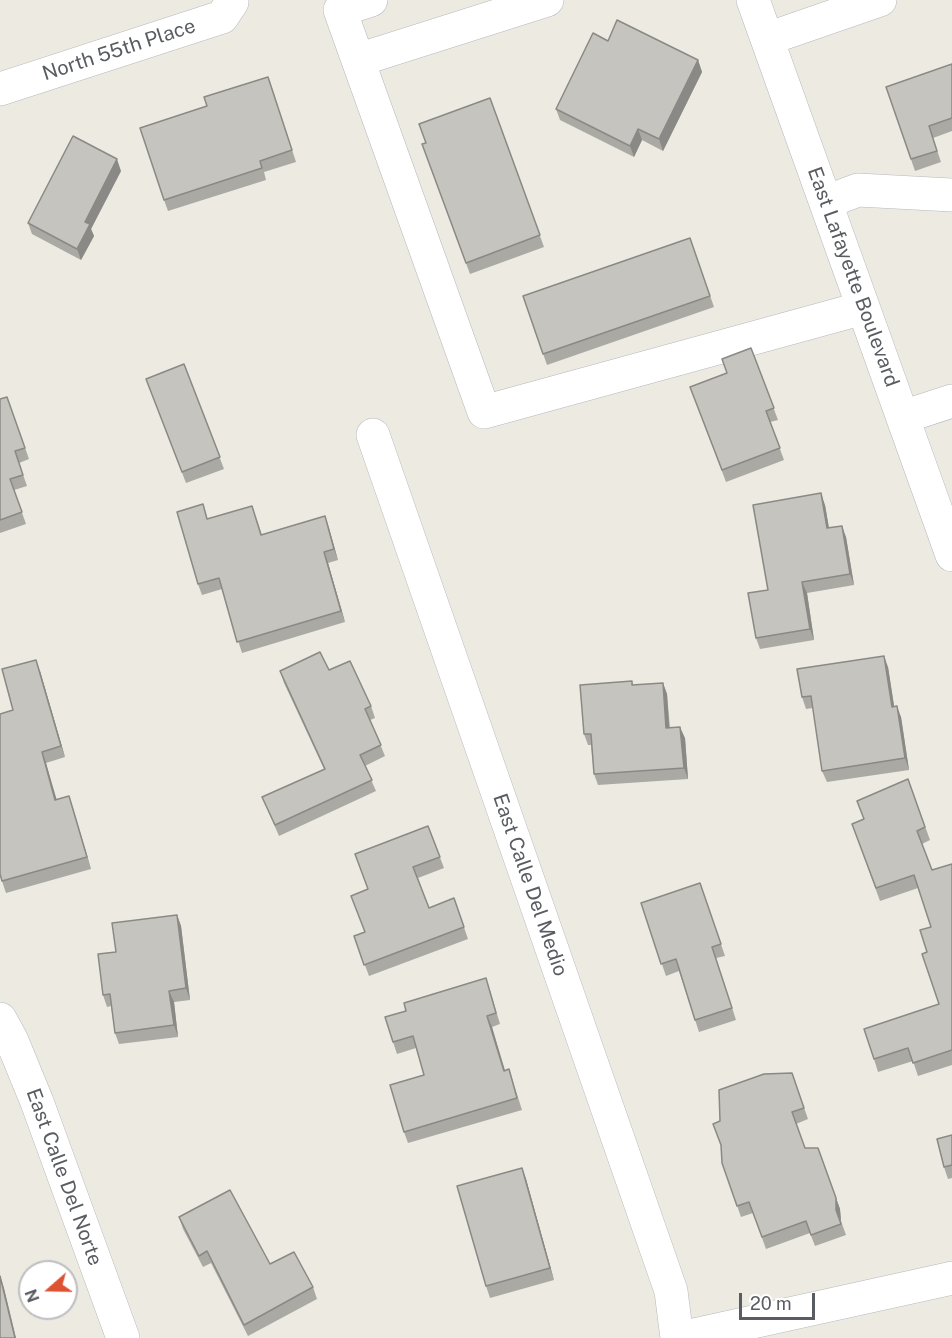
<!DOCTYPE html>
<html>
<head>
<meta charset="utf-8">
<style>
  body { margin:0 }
  #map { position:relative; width:952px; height:1338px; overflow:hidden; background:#eceae1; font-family:"Public Sans",sans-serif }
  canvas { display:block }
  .north { position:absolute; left:18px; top:1260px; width:60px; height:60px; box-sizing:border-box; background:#fff; border:2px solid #bdbec0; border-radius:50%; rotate:250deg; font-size:16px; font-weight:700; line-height:24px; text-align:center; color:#595c61 }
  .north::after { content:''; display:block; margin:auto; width:21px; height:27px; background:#de5234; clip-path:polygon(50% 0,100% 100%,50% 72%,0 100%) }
  .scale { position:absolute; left:739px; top:1293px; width:76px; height:27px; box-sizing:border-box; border:3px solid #595c61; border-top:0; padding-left:8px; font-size:18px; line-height:21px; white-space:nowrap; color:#595c61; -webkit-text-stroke:4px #fff; paint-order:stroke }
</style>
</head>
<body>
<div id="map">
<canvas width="952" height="1338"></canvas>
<div class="north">N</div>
<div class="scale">20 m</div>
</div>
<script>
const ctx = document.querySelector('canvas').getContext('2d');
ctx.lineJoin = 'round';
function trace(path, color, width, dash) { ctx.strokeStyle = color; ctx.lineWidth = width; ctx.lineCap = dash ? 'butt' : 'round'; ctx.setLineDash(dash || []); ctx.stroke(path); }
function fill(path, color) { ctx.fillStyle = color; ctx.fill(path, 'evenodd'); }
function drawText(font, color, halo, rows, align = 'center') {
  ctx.font = font + ' "Public Sans",sans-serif'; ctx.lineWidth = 5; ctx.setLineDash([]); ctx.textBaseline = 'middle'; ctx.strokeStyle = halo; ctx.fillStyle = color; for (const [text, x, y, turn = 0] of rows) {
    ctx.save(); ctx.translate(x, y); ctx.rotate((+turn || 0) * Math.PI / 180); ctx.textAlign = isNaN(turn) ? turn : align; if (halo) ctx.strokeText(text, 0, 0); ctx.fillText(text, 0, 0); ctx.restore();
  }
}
const minor = new Path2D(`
  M371,0L340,10L484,412L863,308
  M753,0L952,555
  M767,39L880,0
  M358,60L547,0
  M0,89L222,17L232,2V0
  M826,202L858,190L952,195
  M903,417L952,401
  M373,435L671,1291L677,1338
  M0,1019L12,1041L37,1102L123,1338
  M680,1338L952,1278`);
const wall = new Path2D(`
  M608,41L698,60L702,72L663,151L642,140L634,157L560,120L556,109Z
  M952,64V131L933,138L941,162L915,171L886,87Z
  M272,88L296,162L264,172L266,180L168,211L164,200Z
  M490,98L544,247L470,274L422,144L426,143Z
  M121,171L91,229L94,236L81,260L32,234L28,223Z
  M690,238L714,307L547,365L523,296Z
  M751,348L778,420L770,422L784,460L726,482L690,387L727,373Z
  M184,364L224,469L186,483L146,379Z
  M7,397L29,459L19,463L27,486L14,490L26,524L0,533V399Z
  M825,505L829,528L846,537L854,585L807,593L814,640L760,649L756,638L768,590Z
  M325,516L338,560L328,563L345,622L242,653L222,589L202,595L198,584L208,519L256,517L262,535Z
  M888,667L894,706L901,717L909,770L827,782L822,771L813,708L806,709L802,697Z
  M329,670L371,706L375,718L370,720L385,756L365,766L376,791L279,836L262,797L324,769L284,683L280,671Z
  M40,671L65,757L46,763L56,800L69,796L91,869L6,893L2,881L13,710Z
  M632,681L633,685L663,683L667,694L670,728L685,738L688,779L598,785L594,774L591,745H588L584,734Z
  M908,779L930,840L922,844L932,870L952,864V1065L918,1076L913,1061L878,1072L874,1059L939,1004L927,952L931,927L918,888L880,901L852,824L864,819Z
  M428,826L444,868L418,878L429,908L454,898L468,939L369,976L354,936L365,932L368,889Z
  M700,883L725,956L716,958L736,1020L699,1032L679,971L666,976L641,903Z
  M177,915L181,926L190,1000L174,1002L178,1037L119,1044L115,1033L111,1006L107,1007L103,995L116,952Z
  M490,990L500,1024L492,1027L505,1070L509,1069L522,1110L408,1143L404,1132L424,1075L416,1048L397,1054L393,1042L406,1011Z
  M792,1073L808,1119L796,1124L805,1148H818L840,1209L841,1221L846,1235L815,1246L810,1233L766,1249L753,1213L741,1217L722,1163L720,1121Z
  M952,1135V1178L948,1179L944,1167Z
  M522,1168L526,1179L554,1280L490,1298L486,1286Z
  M179,1217L313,1287L317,1299L248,1336L211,1263L203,1267L183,1229Z`);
const shadedWall = new Path2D(`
  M698,60L702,72L663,151L659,139Z
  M638,129L642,140L634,157L630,146Z
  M117,159L121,171L91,229L94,236L81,260L77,249L85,222Z
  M821,493L825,505L831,540L827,528Z
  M325,516L329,528L338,560L334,549Z
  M842,526L846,537L854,585L850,574Z
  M324,552L328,563L345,622L341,611Z
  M802,582L807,593L814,640L810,629Z
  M884,656L888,667L896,718L892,707Z
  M36,660L40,671L65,757L61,746Z
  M663,683L667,694L670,739L666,728Z
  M897,706L901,717L909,770L905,758Z
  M680,727L685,738L688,779L684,768Z
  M42,752L46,763L60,811L55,800Z
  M69,796L73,808L91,869L87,857Z
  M177,915L181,926L190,1000L186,988Z
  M169,991L174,1002L178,1037L174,1025Z
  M487,1016L492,1027L508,1082L504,1071Z
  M522,1168L526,1179L554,1280L550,1268Z
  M836,1198L840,1209L841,1221L836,1210Z
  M0,1276L4,1288L16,1338H15Z`);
const building = new Path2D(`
  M617,20L698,60L659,139L638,129L630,146L556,109L593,33L608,41Z
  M952,64V118L929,126L937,151L911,159L886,87Z
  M268,77L292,150L260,161L262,168L164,200L140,128L207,106L204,97Z
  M490,98L540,235L466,263L422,144L426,143L419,124Z
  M73,136L117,159L85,222L90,224L77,249L28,223Z
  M690,238L710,296L543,354L523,296Z
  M751,348L774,408L766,411L780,448L722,470L690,387L727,373L722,359Z
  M184,364L220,457L182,472L146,379Z
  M7,397L25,448L15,451L23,475L10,479L22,512L0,520V399Z
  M821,493L827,528L842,526L850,574L802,582L810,629L756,638L748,593L768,590L753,505Z
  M203,504L207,519L252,506L261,535L325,516L334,549L324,552L341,611L237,642L219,578L198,584L177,512Z
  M320,652L329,670L350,661L371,706L365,709L381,745L360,755L372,780L275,825L262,797L325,769L280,671Z
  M884,656L892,707L897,706L905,758L822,771L811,696L802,697L797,669Z
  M36,660L61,746L42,752L55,800L69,796L87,857L2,881L0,874V714L13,710L2,669Z
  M632,681V685L663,683L666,728L680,727L684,768L594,774L591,734H584L580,685Z
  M908,779L925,827L917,831L932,870L952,864V1050L913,1063L908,1048L874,1059L864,1029L939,1004L922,954L927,952L920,930L931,927L914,875L876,888L852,824L864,819L857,801Z
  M428,826L440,857L413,867L429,908L454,898L464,927L364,965L354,936L365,932L351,896L368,889L355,854Z
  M700,883L721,944L712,947L732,1008L695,1020L676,959L661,964L641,903Z
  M177,915L186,988L169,991L174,1025L115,1033L110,994L103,995L98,954L116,952L112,923Z
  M486,978L496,1013L487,1016L504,1071L509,1069L517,1098L404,1132L390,1085L424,1075L413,1036L393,1042L385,1017L406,1011L404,1003Z
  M792,1073L804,1108L792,1112L805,1148H818L836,1198V1210L841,1224L811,1235L806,1221L762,1237L749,1202L737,1206L722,1163L721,1145L713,1124L720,1121L719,1090L764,1074Z
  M952,1135V1165L944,1167L937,1139Z
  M522,1168L550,1268L486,1286L457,1186Z
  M230,1190L270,1264L294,1252L313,1287L244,1325L207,1251L199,1256L179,1217Z
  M0,1276L15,1338H0Z`);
const streetNames = [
  ["North 55th Place",119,50,-18],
  ["East Lafayette Boulevard",853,277,70],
  ["East Calle Del Medio",530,885,71],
  ["East Calle Del Norte",64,1177,70]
];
trace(minor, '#b6b8bd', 34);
trace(minor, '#fff', 33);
fill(wall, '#aaa9a3');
fill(shadedWall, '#8b8985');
fill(building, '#c6c4be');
trace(building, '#8b8985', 1.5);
drawText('20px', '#595c61', '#fff', streetNames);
</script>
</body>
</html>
